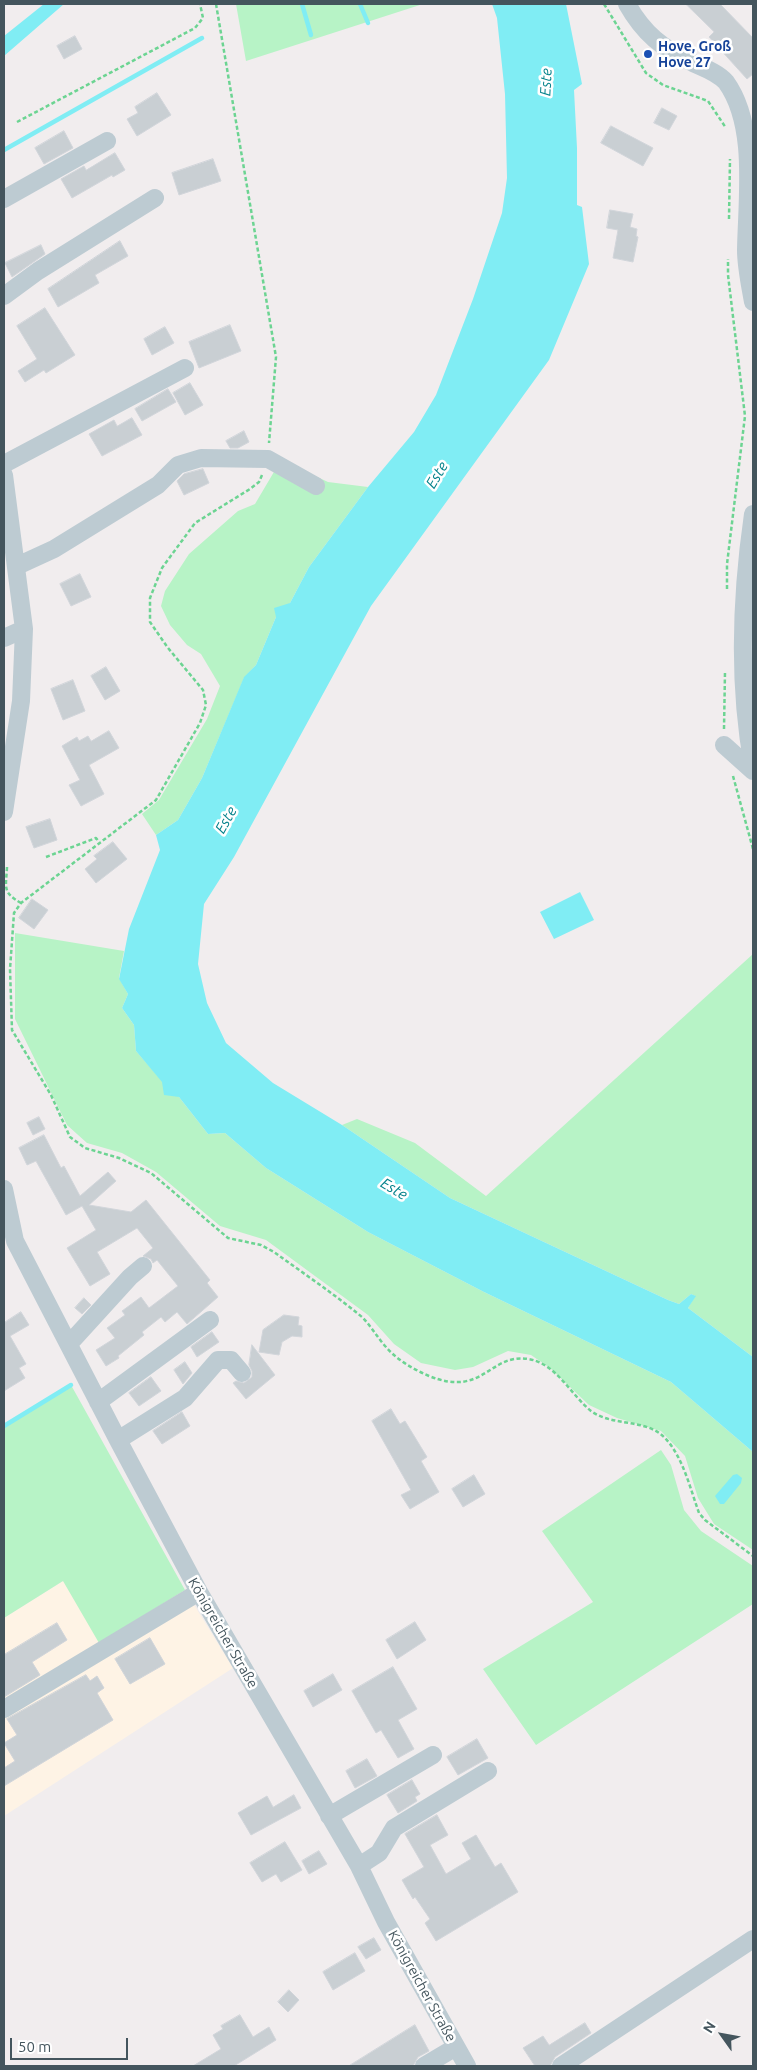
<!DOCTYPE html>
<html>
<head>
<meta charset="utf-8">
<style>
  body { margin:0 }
  #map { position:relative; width:757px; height:2070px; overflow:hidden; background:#f1edee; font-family:Ubuntu,sans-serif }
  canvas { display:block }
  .frame { position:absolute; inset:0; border:5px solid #44555d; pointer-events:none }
  .north { position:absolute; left:697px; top:2010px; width:50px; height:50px; -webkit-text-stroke:4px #fff; paint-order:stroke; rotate:302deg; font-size:14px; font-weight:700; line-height:20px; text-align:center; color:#44555d }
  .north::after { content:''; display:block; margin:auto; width:18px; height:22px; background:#44555d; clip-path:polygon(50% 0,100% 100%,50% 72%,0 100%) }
  .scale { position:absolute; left:10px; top:2038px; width:118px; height:22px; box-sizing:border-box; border:2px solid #44555d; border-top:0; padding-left:6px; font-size:15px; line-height:18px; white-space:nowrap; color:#44555d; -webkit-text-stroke:4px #fff; paint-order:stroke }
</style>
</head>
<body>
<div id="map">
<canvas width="757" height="2070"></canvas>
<div class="frame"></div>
<div class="north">N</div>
<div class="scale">50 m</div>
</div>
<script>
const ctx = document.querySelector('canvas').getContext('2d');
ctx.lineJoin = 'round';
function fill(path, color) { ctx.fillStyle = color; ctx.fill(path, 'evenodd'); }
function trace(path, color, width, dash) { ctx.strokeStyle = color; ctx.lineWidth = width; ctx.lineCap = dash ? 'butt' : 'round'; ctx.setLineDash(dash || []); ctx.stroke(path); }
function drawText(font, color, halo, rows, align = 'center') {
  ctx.font = font + ' Ubuntu,sans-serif'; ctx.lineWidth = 5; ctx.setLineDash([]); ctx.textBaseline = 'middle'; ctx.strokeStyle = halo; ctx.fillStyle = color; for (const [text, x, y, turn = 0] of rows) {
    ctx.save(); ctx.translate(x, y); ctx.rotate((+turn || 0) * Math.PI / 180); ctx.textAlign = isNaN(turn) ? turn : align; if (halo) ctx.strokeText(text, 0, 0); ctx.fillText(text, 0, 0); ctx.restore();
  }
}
const commercial = new Path2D(`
  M63,1581L185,1590L233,1668L4,1816V1618Z`);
const green = new Path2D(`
  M236,4H423L246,61Z
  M281,460L328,482L368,487L309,567L290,603L276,617L256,665L244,678L202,778L178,820L156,835L142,814L159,800L207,719L220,686L201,654L187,645L170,625L161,606L165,591L189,554L238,511L255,504Z
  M15,933L124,951L119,978L128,994L122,1008L134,1025L136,1051L163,1082L179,1097L208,1134L225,1133L266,1168L368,1232L484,1292L671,1382L753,1452V1550L714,1524L698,1498L685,1456L661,1431L617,1418L589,1405L550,1368L531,1355L508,1351L473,1367L455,1370L421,1363L394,1344L368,1315L266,1240L220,1226L156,1172L122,1153L87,1143L67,1125L15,1019Z
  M753,954V1357L688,1308L695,1296L691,1294L679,1304L668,1300L450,1198L342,1125L357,1119L415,1143L486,1196Z
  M71,1385L185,1590L99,1643L63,1581L4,1618V1424Z
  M661,1450L671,1465L684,1510L701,1531L753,1566V1604L536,1745L483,1669L593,1602L542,1531Z`);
const water = new Path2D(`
  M44,4H64L4,56V36Z
  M492,4H566L582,84L574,90L577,148V205L582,207L589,264L549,360L371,606L234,857L204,904L198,964L207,1003L226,1043L273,1083L342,1125L450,1198L668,1300L679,1304L691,1294L696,1296L688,1308L753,1357V1452L671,1382L484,1292L368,1232L266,1168L225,1133L208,1134L179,1097L164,1095L162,1082L136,1051L134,1025L122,1008L128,994L119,979L129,929L160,850L156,835L178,820L202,778L244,677L256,665L276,617L274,608L290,603L309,567L368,487L414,432L436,395L473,299L502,213L507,178L505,94L497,18Z
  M580,892L594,920L554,939L540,912Z
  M737,1474L742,1478L741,1483L724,1504H720L715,1496L733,1475Z`);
const stream = new Path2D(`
  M302,4L311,35
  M360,4L368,23
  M4,150L202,38
  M4,1426L71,1385`);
const building = new Path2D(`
  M686,4H720L753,38V74L747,79L709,37L714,32Z
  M75,36L82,49L64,59L57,46Z
  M157,93L171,115L137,136L127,119L138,113L135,107Z
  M662,108L677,116L669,130L654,123Z
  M611,126L653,148L643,166L601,143Z
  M64,131L73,148L44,164L35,148Z
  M115,153L125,170L113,177L112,175L72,198L61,179L84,166L86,170Z
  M213,159L221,181L179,195L172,173Z
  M610,210L633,214L630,227L637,229L636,236L638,237L633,262L613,258L618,230L607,228Z
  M120,241L128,256L95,275L99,283L58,307L48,289Z
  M41,245L45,254L12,277L5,263Z
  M45,308L75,355L46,373L44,370L25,382L18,371L37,359L17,326Z
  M230,325L241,351L199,368L189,342Z
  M165,327L174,343L152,355L144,339Z
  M190,383L203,405L185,415L173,393Z
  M168,389L176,402L142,421L135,409Z
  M132,418L142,435L102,456L89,434L114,420L117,426Z
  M244,431L249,442L238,448H230L226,441Z
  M203,469L209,483L184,495L177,481L184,474Z
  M80,574L91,597L71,606L60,584Z
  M106,667L120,691L105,700L91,676Z
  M73,680L85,711L63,720L51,689Z
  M109,731L119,748L89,765L104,794L81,806L69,785L80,780L62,746L77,737L79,741L88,736L91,741Z
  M50,819L57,840L34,848L26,827Z
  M113,842L127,859L96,883L85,869L97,859L94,856Z
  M32,899L48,910L34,929L19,918Z
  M39,1117L45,1129L33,1135L27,1123Z
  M44,1135L61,1168L64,1166L80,1196L108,1172L116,1181L89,1205L131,1212L146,1200L210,1280L207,1283L218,1297L187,1324L177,1312L165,1322L161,1317L142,1332L144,1335L118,1356L119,1358L106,1366L96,1350L115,1338L107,1328L125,1315L122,1311L141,1297L149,1308L178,1286L157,1260L153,1263L151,1259L143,1256L153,1248L137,1228L97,1252L110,1274L90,1286L67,1248L96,1230L82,1206L66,1215L36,1161L27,1165L19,1148Z
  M84,1298L91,1305L82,1314L75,1308Z
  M21,1312L29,1325L10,1336L26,1364L19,1368L25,1378L4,1391V1323Z
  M284,1315L299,1317L298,1325L302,1326V1337L292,1336L282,1342L279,1355L259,1352L263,1330Z
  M212,1332L219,1342L197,1357L191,1347Z
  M252,1345L275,1375L246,1399L233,1383L236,1381L244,1383L252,1377V1371L249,1365Z
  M185,1362L192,1373L183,1384L174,1370Z
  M151,1377L161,1391L139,1406L129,1393Z
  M391,1409L400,1424L405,1421L427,1457L421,1461L439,1492L410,1509L401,1495L411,1490L372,1421Z
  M182,1412L190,1426L162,1444L153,1431Z
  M474,1475L485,1494L463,1507L452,1489Z
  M415,1622L426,1640L397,1659L386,1640Z
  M57,1623L67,1640L32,1662L40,1675L4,1697V1655Z
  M150,1638L165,1664L130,1684L115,1659Z
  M393,1667L417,1709L398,1720L414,1749L398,1758L381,1730L376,1733L352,1691Z
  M333,1674L342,1690L313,1707L304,1691Z
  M86,1675L90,1681L97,1676L104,1688L97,1693L113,1720L4,1786V1768L15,1761L4,1743L17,1735L7,1719Z
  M477,1739L488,1758L458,1775L447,1757Z
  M367,1759L377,1776L355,1788L346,1771Z
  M412,1780L420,1794L415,1797L417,1801L398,1813L387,1795Z
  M294,1795L301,1808L251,1835L238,1813L267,1796L273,1807Z
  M437,1815L448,1835L430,1845L446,1874L471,1859L462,1843L476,1835L495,1867L501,1863L518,1892L436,1941L425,1923L430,1919L415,1897L413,1899L402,1880L424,1867L405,1834Z
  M285,1842L302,1870L281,1882L276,1874L262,1882L250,1863Z
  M319,1851L327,1864L309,1874L302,1861Z
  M374,1938L381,1950L366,1959L358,1947Z
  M355,1953L365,1971L333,1990L323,1972Z
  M289,1990L299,2000L288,2012L278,2002Z
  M240,2015L253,2037L269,2027L276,2040L234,2066H193L221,2049L213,2035L223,2029L221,2026Z
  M585,2023L591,2033L555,2057L550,2066H535L523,2048L543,2036L549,2045Z
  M415,2025L429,2051L418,2057L413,2066H349Z`);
const path = new Path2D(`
  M216,4L276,357L269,443
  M604,4L646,73L663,85L708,101L726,128
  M17,122L195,28L203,18L200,4
  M729,219L730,159
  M262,475L259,482L250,489L195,523L162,568L150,598V622L168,648L203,690L206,705L200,723L156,800L21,903L14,913L10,969L12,1030L51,1095L70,1137L85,1148L119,1158L151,1173L228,1238L261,1245L274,1252C303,1273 334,1294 362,1317C371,1326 377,1337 386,1347C397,1360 413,1369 429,1376C484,1398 489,1353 528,1359C556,1363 571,1395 591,1411C613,1427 646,1418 665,1438C683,1457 690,1488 699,1513L705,1520L753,1556
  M727,589V564L745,416L728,275V259
  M724,729L725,672
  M733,776L753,849
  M46,857L96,838L100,843
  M7,867C6,888 2,892 21,903`);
const minor = new Path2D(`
  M627,4C644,34 662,48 693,63C704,68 717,72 726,82C757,125 747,196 746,250C746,267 750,285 753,302
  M4,199L107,141
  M4,296L38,271L155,198
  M4,464L185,368
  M4,475L24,629L21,701L4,812
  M753,514C741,597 738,684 753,766
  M17,566L54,549L158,485L178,465L201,458L268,459L316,486
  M4,638L24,629
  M724,745L753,771
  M4,1189L15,1241L118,1440L199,1592L359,1866L386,1922L467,2066
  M69,1344L130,1277L143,1266
  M98,1402L210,1320
  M118,1440L185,1398L218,1360H231L242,1373
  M4,1709L199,1592
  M329,1816L433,1755
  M359,1866L379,1853L394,1828L488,1771
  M424,2066L456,2047
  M561,2066L753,1939`);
const markers = [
  [648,54,5,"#1a4fb4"]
];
const transitNames = [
  ["Hove, Groß",658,46],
  ["Hove 27",658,62]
];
const streetNames = [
  ["Königreicher Straße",223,1633,60],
  ["Königreicher Straße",422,1986,61]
];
const waterNames = [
  ["Este",546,82,-87],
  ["Este",437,475,-59],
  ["Este",226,820,-61],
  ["Este",394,1189,31]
];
fill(commercial, '#fef3e5');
fill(green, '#b7f3c6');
fill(water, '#80edf4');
trace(stream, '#80edf4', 4.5);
fill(building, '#c9cfd3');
trace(building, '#d1d5da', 1);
trace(path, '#6cd492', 2.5, [4, 2.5]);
trace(minor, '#bdcbd2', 18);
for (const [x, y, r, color] of markers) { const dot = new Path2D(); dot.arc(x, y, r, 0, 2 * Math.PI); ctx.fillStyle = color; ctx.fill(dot); trace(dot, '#fff', 2); }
drawText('bold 14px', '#164399', '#fff', transitNames, 'left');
drawText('14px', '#44555d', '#fff', streetNames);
drawText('italic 15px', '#04828b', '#fff', waterNames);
</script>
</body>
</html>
